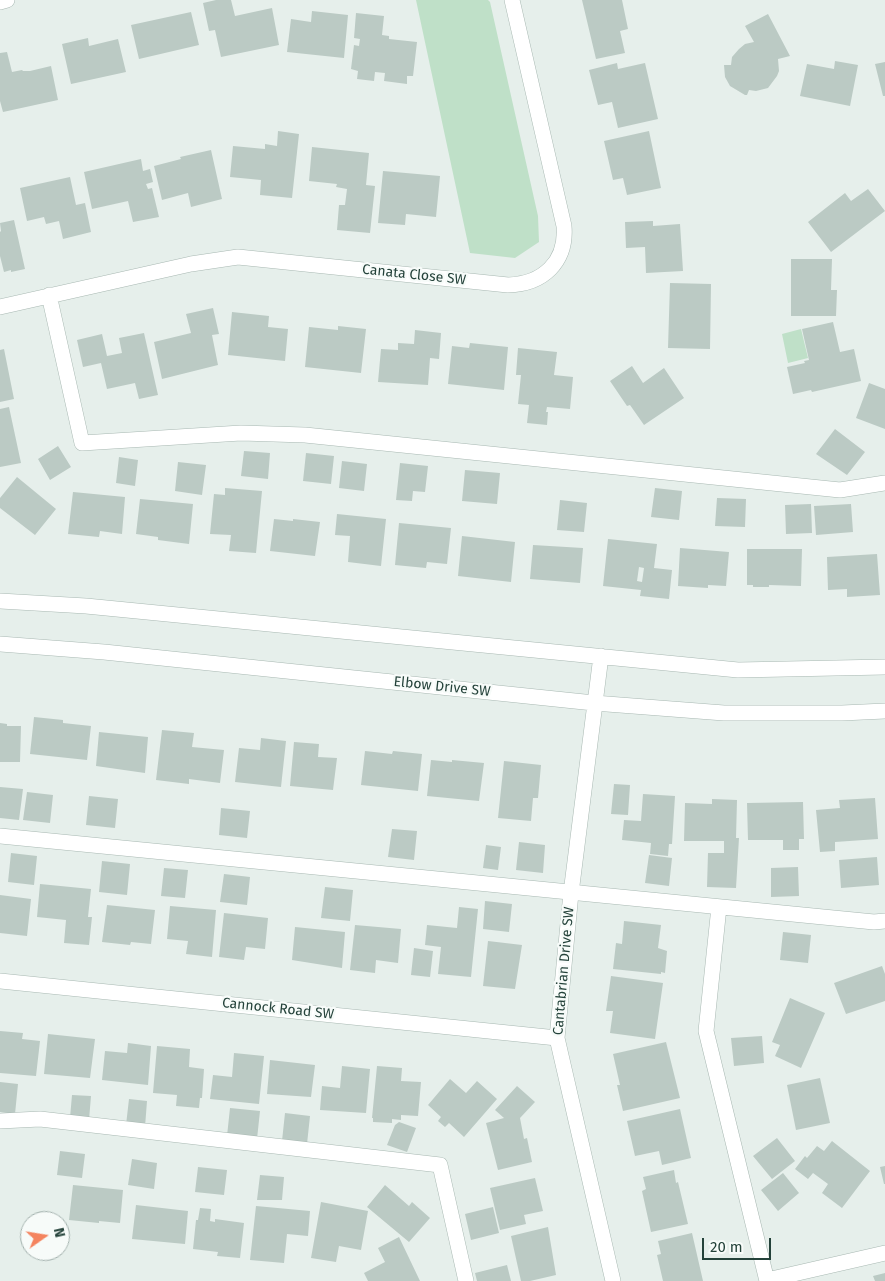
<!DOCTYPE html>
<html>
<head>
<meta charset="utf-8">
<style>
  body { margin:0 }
  #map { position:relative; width:885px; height:1281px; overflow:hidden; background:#e6efeb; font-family:"Fira Sans",sans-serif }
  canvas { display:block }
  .north { position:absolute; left:20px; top:1211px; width:50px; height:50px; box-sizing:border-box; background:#f7fbf9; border:1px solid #a3b1ad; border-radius:50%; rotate:77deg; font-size:14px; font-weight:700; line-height:20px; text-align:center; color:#24423a }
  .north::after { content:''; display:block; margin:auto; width:18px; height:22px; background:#f4845f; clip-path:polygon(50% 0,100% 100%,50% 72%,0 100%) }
  .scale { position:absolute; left:702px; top:1238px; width:69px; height:22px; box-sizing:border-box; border:2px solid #24423a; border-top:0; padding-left:6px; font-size:15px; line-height:18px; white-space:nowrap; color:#24423a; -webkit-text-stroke:4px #f7fbf9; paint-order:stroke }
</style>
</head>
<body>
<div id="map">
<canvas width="885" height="1281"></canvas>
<div class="north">N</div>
<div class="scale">20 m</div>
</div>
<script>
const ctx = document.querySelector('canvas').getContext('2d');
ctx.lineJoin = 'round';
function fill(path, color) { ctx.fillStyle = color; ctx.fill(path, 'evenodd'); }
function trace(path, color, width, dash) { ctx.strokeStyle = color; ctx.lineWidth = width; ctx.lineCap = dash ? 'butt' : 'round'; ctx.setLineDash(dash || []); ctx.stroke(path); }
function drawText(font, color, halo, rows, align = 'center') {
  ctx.font = font + ' "Fira Sans",sans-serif'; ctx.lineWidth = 4.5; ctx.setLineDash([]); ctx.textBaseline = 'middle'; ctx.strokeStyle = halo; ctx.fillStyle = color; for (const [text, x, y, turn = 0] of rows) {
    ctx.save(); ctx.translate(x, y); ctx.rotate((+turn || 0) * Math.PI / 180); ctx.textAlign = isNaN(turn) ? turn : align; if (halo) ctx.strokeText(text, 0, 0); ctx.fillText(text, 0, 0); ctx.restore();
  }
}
const green = new Path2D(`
  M416,0H488L490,2L538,216L539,242L515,258L470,253Z
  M801,329L808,358L788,363L782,334Z`);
const building = new Path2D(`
  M216,0H231L235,16L272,8L279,45L221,57L215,30L209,31L203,3Z
  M582,0H622L628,29L620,31L625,53L596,59Z
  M312,11L348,15L344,58L287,52L291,19L311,22Z
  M191,12L199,45L139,59L131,25Z
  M356,13L384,16L382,35L389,36V39L417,42L413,76H407V84L384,81L385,73L375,72L374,81L357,79L358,71L351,69L354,45L359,46L360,39L354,38Z
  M768,14L790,56L778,59L779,71L777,76L768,88L756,91L749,90L747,95H745L730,86L725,77L724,65H731L732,57L739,49L745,44L754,42L745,26Z
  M88,38L89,46L118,39L126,72L71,84L62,44Z
  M7,52L12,72L22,70L23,71H30L51,66L58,100L3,112L0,101V53Z
  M835,61L858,65L850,106L800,96L807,64L834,69Z
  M885,62V96H883L875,64Z
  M617,63L618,69L645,63L658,119L618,128L612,102L598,105L589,70Z
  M278,131L299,134L292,198L260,195L261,180L230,177L233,146L265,149V144L277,146Z
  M649,131L661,188L627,195L623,178L613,180L604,141Z
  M312,147L369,153L366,185L375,186L370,233L337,230L339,205H345L347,189L336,187L337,184L309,181Z
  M211,150L222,199L191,207L188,193L162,200L154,166L181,159L180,157Z
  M141,159L143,171L150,169L153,182L146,184L148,189L152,188L159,217L133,222L128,201L92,209L84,172Z
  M383,171L440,176L436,217L406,214L405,225L378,223Z
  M70,177L76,205L85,203L91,232L63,239L59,221L46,224L44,217L27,221L20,188Z
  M868,189L885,211L831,252L808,222L845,193L851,201Z
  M14,220L25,269L11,272V270L4,272L0,256V232L1,231L0,223Z
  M653,221V226L680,224L683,271L646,273L645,247L626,248L625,222Z
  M791,259H832L831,290H837L836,316H791Z
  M670,283L711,284L710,349L668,348Z
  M213,308L219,334L212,335L218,365L162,379L154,342L191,333L186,314Z
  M232,312L269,316L268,327L288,329L285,361L228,355Z
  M833,322L840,352L854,349L861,381L812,392L811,390L793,394L787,367L805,363L804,361L809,360L802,329Z
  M338,326L366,329L361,373L305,367L309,327L338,330Z
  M415,330L441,333L439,359L430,358L428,385L378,382L381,349L398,350V343L414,344Z
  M144,333L158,395L139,399L135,383L107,389L101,363L83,367L77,340L102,334L107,356L122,353L119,338Z
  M470,343L508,347L504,390L448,384L452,346L469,348Z
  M518,348L557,352L554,375L573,377L570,409L547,407L546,412H548L547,425L527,423L529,405L518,404L521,375H516Z
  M4,349L14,399L0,402V350Z
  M632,366L643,383L664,368L684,398L644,425L630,405L627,406L610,381Z
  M869,383L885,389V429L856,418Z
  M9,407L21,463L0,467V409Z
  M835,429L865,452L847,475L816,454Z
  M58,446L71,467L50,480L38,459Z
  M244,451L270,453L268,479L241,476Z
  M306,453L334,456L331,484L303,481Z
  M119,457L138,460L135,486L116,483Z
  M342,461L367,464L364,491L339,488Z
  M178,462L206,465L202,495L175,491Z
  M400,463L428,466L425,492L413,491L412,501L396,500Z
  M465,470L500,473L497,504L462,501Z
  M17,477L56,509L35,535L0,508V498Z
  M225,488L262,491L256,553L229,551L231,535L210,534L214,494L225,495Z
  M655,488L682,491L679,520L651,517Z
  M73,492L125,497L122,534L100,531L99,537L68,534Z
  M717,498L746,499L745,527L715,526Z
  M140,499L193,504L189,544L158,540V537L136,534Z
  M560,500L587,503L584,532L557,530Z
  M811,504L812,533L786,534L785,505Z
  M851,504L853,532L816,535L814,506Z
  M337,514L386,519L381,566L348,562L350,536L335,535Z
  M274,519L293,521V519L320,522L315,556L270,551Z
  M399,523L451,528L447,564L427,562L426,568L395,565Z
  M462,536L515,542L511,582L458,576Z
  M608,539L657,544L654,568L672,570L669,599L640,596L641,590L603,586ZM639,567L644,568L642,582L637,581Z
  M533,545L583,548L580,583L530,579Z
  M680,548L729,552L726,586L708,585V588L678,586Z
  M747,549H802L801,586L769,585V587H753V585H747Z
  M877,554L880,595L847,597V589L828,590L827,557Z
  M34,717L63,720V723L91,726L87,760L30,754Z
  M0,723L7,724V726H21L20,762H0Z
  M162,730L194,733L192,747L224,750L220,783L189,779V784L156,780Z
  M99,732L148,737L145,773L96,766Z
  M261,738L286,741L281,787L235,782L239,748L260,750Z
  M294,742L319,744L318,757L337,758L333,790L290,786Z
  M365,751L392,754L393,751L422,754L418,791L361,785Z
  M431,760L452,762V760L484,763L479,801L427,796Z
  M504,761L541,765L538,798H533L531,821L498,818Z
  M614,784L630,785L628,815L611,814Z
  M0,787L23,789L19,820L0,818Z
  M27,792L53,795L50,823L23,820Z
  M643,794L675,796L672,844H669L668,856L650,854L651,843L622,840L624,820L641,821Z
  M89,796L118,799L115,828L86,825Z
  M875,798L878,839L835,842V851L820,852L816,810L840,808L839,800Z
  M712,799L737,800L736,838H739L736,888L707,887L708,853H724V841H684L685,803L712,804Z
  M803,802L804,839H799V850H783V840H748L747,803Z
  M221,808L250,811L247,838L219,835Z
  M392,829L417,831L414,860L388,857Z
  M519,842L545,845L543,873L516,870Z
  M486,845L501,847L498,870L483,868Z
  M11,853L37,856L34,885L8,882Z
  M649,855L672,858L669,886L645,883Z
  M877,857L879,885L841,888L839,860Z
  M102,861L130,864L127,895L99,892Z
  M798,867L799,896L771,897V868Z
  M164,868L188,870L185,898L161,896Z
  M224,874L250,877L247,905L220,902Z
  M40,884L91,889L88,917H92L89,945L64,943L66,920L37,917Z
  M325,887L353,890L350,921L321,918Z
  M0,895L31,899L27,936L0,933Z
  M485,901L512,904L509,932L483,929Z
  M107,905L155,910L151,944L131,942L130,945L102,942Z
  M170,906L216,910L212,957L186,954L188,941L167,939Z
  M459,907L478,909L471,977L438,974L441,947L425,945L427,925L457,928Z
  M224,913L268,918L265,949L246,947L244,960L219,957Z
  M624,921L661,925L658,948L667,951L665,973L661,972V974L613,969L616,943L622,944Z
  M355,925L401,929L398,963L376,960L375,973L350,970Z
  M295,927L345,932L342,968L292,960Z
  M783,932L811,935L808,963L780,960Z
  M488,941L522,945L515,989L483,986Z
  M414,948L433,951L430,977L411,975Z
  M882,966L885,974V1001L846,1014L834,983Z
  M611,976L663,983L655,1039L610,1033L613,1011H606Z
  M790,998L825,1013L801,1068L775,1056L780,1045L772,1042Z
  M0,1031L23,1033L22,1039L40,1041L36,1076L0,1073Z
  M48,1034L95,1039L90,1078L44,1074Z
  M762,1036L764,1063L734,1066L731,1038Z
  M666,1042L680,1098L623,1111L617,1085H620L613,1054Z
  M128,1043L151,1046L148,1085L102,1080L105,1051L127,1053Z
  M157,1046L190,1049L189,1067L204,1069L202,1098H200L199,1108L176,1106L177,1095L153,1093Z
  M234,1053L264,1056L259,1104L210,1099L213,1075L232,1077Z
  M270,1060L315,1065L311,1097L267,1094Z
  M342,1066L370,1069L366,1113L320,1110L322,1086L340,1088Z
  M377,1066L402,1068L401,1081L421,1082L418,1116L401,1115V1120L392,1119V1123L373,1122V1118H372Z
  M820,1078L830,1123L796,1130L787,1085Z
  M450,1079L466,1093L477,1081L497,1099L464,1137L449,1123L445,1127L438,1121L441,1117L428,1105Z
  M0,1082L18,1084L15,1114L0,1112Z
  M517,1086L535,1102L520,1118L524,1139L527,1138L532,1162L498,1170L486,1123L504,1118L495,1110Z
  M72,1095L91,1096L89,1120L70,1118Z
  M129,1099L147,1101L145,1127L126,1125Z
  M230,1108L260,1111L257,1139L227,1136Z
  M680,1109L691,1158L662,1165L659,1151L635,1156L627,1121Z
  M285,1113L310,1116L307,1144L282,1141Z
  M399,1122L416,1128L407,1152L387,1145L395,1125Z
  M777,1138L795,1161L772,1179L753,1156Z
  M832,1141L870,1171L842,1208L822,1193L828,1184L813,1173L808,1179L795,1169L805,1156L807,1158L817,1146L824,1151Z
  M60,1151L85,1154L82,1178L57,1175Z
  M132,1159L157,1163L154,1189L128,1185Z
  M885,1166V1184H884L880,1167Z
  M198,1167L227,1170L224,1195L195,1192Z
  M674,1170L676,1183L678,1182L688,1224L651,1232L642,1191L646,1189L643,1177Z
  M783,1173L799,1193L778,1211L761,1190Z
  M260,1175L284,1177L282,1200H257Z
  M535,1178L543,1211L524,1215L526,1224L500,1230L490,1188Z
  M73,1185L123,1190L120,1223L99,1221V1223L69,1220Z
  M385,1185L409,1206L412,1202L430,1218L409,1242L367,1207Z
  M321,1202L368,1211L361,1250L339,1246L336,1262L311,1258Z
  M136,1205L188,1211L185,1244L132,1239Z
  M256,1206L310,1211L308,1236L287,1234L284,1263L250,1260Z
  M493,1207L499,1233L471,1240L465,1214Z
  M200,1208L211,1209L210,1221L215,1222V1219L244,1223L240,1258L217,1256L218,1252L193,1249L196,1220H198Z
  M548,1227L556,1275L530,1281H521L511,1236Z
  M692,1233L703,1281H663L657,1255L661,1254L658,1241Z
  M399,1237L420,1281H368L364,1273L385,1262L378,1248Z
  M507,1265L511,1281H477L475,1273Z
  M885,1273V1281H875L873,1276Z`);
const minor = new Path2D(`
  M0,2L7,0
  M49,295L82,443L241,433L305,435L840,490L885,483
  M0,307L191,264L238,257L508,285C543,284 567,262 564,226L512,0
  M0,601L86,606L738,670L885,667
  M0,644L104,652L594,703L724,713H842L885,711
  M601,656L571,893L557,1038L613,1281
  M0,836L874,922L885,921
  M719,907L706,1031L767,1281
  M0,981L557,1038
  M0,1121L40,1119L440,1165L466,1281
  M767,1280L885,1253`);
const streetNames = [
  ["Canata Close SW",414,275,6],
  ["Elbow Drive SW",442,687,6],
  ["Cantabrian Drive SW",564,971,-85],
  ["Cannock Road SW",278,1009,6]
];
fill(green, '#bfe0c8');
fill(building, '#bbcac4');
trace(minor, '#a8b8b2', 16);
trace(minor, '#fff', 15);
drawText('14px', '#24423a', '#f7fbf9', streetNames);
</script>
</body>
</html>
